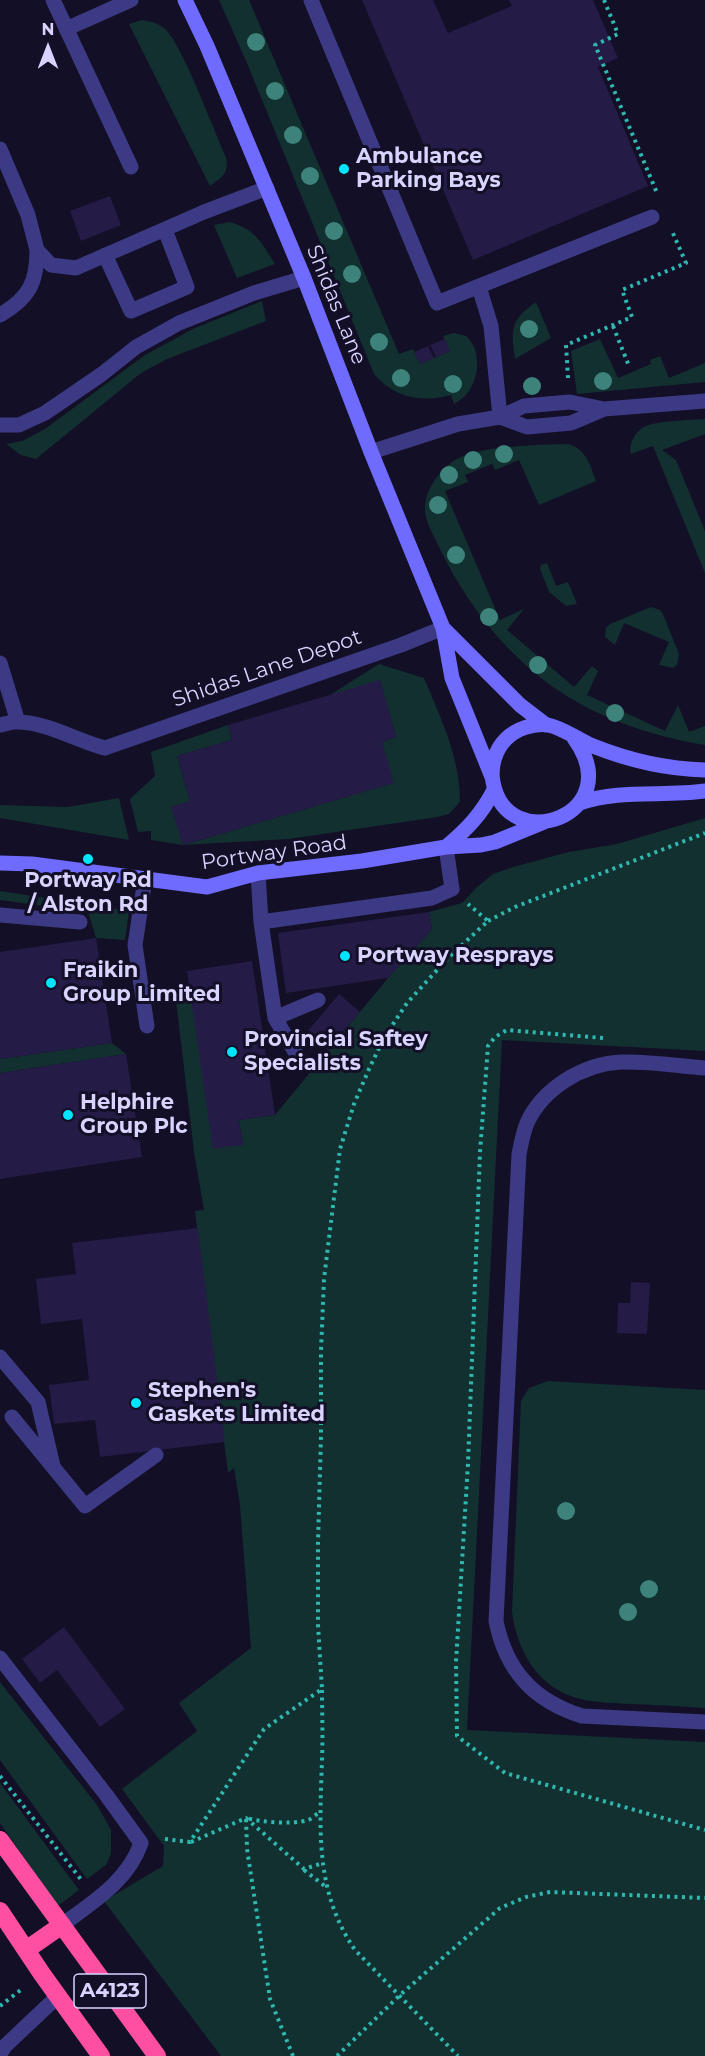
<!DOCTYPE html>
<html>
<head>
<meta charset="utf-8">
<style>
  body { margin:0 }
  #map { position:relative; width:705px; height:2056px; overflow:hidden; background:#130f26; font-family:Montserrat,sans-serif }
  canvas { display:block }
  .north { position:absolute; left:18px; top:18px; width:60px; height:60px; -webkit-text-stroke:4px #130f26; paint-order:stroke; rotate:0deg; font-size:16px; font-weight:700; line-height:24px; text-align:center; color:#d9d4ff }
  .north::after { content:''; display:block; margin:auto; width:21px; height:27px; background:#d9d4ff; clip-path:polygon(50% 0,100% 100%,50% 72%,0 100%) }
</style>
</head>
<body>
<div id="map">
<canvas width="705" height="2056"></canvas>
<div class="north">N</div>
</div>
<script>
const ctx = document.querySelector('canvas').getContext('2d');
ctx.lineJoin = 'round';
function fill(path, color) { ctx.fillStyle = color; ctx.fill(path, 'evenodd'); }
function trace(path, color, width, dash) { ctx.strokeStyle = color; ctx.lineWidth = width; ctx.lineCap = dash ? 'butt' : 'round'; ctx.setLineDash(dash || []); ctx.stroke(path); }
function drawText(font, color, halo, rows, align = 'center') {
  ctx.font = font + ' Montserrat,sans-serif'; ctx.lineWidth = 6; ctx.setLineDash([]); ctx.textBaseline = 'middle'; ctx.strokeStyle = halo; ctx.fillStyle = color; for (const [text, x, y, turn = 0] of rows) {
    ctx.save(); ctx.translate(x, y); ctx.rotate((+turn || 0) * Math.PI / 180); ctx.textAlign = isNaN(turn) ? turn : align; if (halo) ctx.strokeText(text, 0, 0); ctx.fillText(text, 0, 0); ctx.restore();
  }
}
const green = new Path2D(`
  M219,0H249L399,354L413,349L420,364L450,351L443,336L454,333L466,336C481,349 480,375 469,391C465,397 460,400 454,404L451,395C422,403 394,398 374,374L247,63Z
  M142,20C150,21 157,23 164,28C182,43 214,131 226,157C229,174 223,176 210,186L129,24Z
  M230,222C255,229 262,243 275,264L237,278L214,225Z
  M262,301L266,321L167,359L141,373L36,459L21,455L6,444L22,441L45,429L145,355L195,328Z
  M536,302L551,338L515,359C511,329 510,320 536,302Z
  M600,339L618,378L651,364L650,360L660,356L669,378L705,363V382L577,394L571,351Z
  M705,419V434L662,450L676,460L705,531V573L653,446L631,454C628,444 636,430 646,426C658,421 690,420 705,419Z
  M568,444C586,449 590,464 596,481L539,505L519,460L495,470L492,464L465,475L468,482L445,491L500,620L524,609L507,630L574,687L592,666L598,671L587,695L665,731L678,705L689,732L705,726V745C650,736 594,717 549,684C499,647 463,598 437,543C432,532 425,521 425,508C425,491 438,472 452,462C476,445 537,445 568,444Z
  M547,563L556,586L568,582L577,604L566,606L549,592L540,569L541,565Z
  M651,607L660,610L663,614L679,654L677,665L673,668L659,665L669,642L624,623L615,645L605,637L606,628L610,624Z
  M379,664L424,678C441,719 460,757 460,802L449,814L437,817L289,839L183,845L151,840V831L138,832L130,799L155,776L151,752L228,725L232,740L177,756L190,801L172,807L183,845L393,783L382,742L396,737L380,681L330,695Z
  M119,798L129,840L0,818V805L68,807Z
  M705,818V1051L502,1040L467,1730L705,1742V2056H221L104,1901L163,1866L164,1846L122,1789L197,1731L179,1703L251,1648L240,1505L234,1468L228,1473L195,1211L204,1210L194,1152L175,992L190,990L243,1144L239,1120L275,1115L388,978L432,929L429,912L462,903L476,888L493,874L513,867L569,852L617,844Z
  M0,891L129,911L125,940L96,938L88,912L0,900Z
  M112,1043L126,1054L0,1073V1059Z
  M548,1381L705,1390V1708C680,1706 656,1705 631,1704C613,1703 595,1703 577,1698C537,1687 517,1650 512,1612L521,1401L529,1388Z
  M0,1682L97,1805L111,1830V1854L106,1865L87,1879L0,1760Z
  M0,1783L79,1890L58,1906L0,1823Z`);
const building = new Path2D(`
  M362,0H433L448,33L512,6L509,0H593L618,58L598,67L648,186L473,260Z
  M110,196L121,225L81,241L70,211Z
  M445,339L450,351L436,357L430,345Z
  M428,346L434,358L420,364L414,352Z
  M380,680L396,737L382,742L394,783L183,845L171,807L190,801L177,756L232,740L228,725Z
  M429,912L432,929L388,978L286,993L278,933Z
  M96,938L112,1043L0,1059V952Z
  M252,961L275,1115L239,1120L243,1145L213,1149L187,971Z
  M339,994L360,1012L328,1050L307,1032Z
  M126,1054L142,1157L0,1179V1073Z
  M198,1228L225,1442L100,1457L95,1420L54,1424L49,1385L89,1380L82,1319L41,1324L36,1279L76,1274L72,1243Z
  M631,1282L650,1283L647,1334L617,1333L618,1303H630Z
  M64,1627L125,1709L100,1727L57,1670L40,1683L22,1659Z`);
const path = new Path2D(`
  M604,0L618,34L595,45L657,193
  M613,326L629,366
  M568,378L566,345L632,317L622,290L686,263L672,231
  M488,921L515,907L705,833
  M603,1038L507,1030L495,1037L488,1046L480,1152L468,1463L456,1662L457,1736L505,1773L705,1830
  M322,1690C322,1713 323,1736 322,1759C320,1828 314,1890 355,1950L458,2056
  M0,1776L83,1882
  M165,1839L190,1842L264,1729L322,1689L318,1625V1542L321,1436V1351L324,1279L340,1149L354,1104L369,1069L384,1038L407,1003L448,958L488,921L468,904
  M191,1842L246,1818L304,1869L323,1863
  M304,1870L326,1887
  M0,2006L22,1989
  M293,2056L270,1999L247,1849L246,1818C261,1822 292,1825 308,1820C312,1819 316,1814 320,1812
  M337,2056L400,1995L500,1908L526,1897L550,1892L705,1898`);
const lane = new Path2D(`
  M53,0L131,167
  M311,0L437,303L652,217
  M66,29L131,0
  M0,149L28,215L37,250
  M105,255L131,311L187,287L165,230
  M479,287L491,326L500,417
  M0,315C29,298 37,283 37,250L51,265L76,268L204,212L267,188
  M500,417L527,427L571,423L604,409
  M0,425H19L45,413L102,374L136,347L179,323L254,293L304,278
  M371,452L458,424L500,417L524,406L570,402L604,409L705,401
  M0,663L18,722
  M0,725C6,724 13,721 19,722C49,723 77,741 105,748
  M258,873L261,922L432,898L452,889L446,847
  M145,879L135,945L147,1026
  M0,915L80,922
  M261,922L275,1018L301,1062
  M275,1018L318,1000
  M705,1068C678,1066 649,1061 621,1062C583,1064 543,1088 527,1123C523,1133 521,1144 519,1154L496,1621C506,1671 534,1701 582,1716L705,1722
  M0,1357L38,1402L53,1466
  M12,1417L85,1506L156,1455
  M0,1658L107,1796L141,1843C128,1881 93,1902 62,1925
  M0,2054L5,2046L58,1996`);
const street = new Path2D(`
  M105,748L401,645L443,628`);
const secondary = new Path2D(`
  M185,0L207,46L304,278L371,452L443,628L452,678L492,777
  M443,628L520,705L546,725
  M574,738C630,815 507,858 493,782C490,767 495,750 506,739C516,729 533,723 548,725C563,728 579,740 593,746C628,760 667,769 705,770
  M580,803C620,789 663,797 705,791
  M446,847C467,829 481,815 494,790
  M0,863L32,864L207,887L258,873L362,861L446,847L481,845L495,842L544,822`);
const highway = new Path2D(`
  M0,1840L157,2056
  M0,1911L42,1974L101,2056
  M26,1950L62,1925`);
const trees = [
  [256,42],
  [275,91],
  [293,135],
  [310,176],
  [334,231],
  [352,274],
  [529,329],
  [379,342],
  [401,378],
  [603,381],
  [453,384],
  [532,386],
  [504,454],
  [473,460],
  [449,475],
  [438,505],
  [456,555],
  [489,617],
  [538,665],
  [615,713],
  [566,1511],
  [649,1589],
  [628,1612]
];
const markers = [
  [344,169,6,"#00e5ff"],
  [88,859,6,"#00e5ff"],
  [345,956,6,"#00e5ff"],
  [51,983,6,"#00e5ff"],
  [232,1052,6,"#00e5ff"],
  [68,1115,6,"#00e5ff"],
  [136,1403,6,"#00e5ff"]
];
const shields = [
  [110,1991,72]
];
const shieldNames = [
  ["A4123",110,1991]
];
const poiNames = [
  ["Ambulance",356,157],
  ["Parking Bays",356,181],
  ["Portway Rd",88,881,"center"],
  ["/ Alston Rd",88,905,"center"],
  ["Portway Resprays",357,956],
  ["Fraikin",63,971],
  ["Group Limited",63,995],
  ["Provincial Saftey",244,1040],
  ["Specialists",244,1064],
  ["Helphire",80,1103],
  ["Group Plc",80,1127],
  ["Stephen's",148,1391],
  ["Gaskets Limited",148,1415]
];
const streetNames = [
  ["Shidas Lane",336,305,68],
  ["Shidas Lane Depot",267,669,-19],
  ["Portway Road",274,853,-8]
];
fill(green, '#12302f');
fill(building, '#241b47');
trace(path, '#2fb8b0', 4, [3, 4.5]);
trace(lane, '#3d3a85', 15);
trace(street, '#3d3a85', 15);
trace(secondary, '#6f6bff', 15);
trace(highway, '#ff4fa3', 18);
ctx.fillStyle = '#3d827b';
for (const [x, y] of trees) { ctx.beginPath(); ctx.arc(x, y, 9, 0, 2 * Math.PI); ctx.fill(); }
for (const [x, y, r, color] of markers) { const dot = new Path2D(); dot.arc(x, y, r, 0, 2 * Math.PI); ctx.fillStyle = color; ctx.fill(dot); trace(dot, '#130f26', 2); }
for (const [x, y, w] of shields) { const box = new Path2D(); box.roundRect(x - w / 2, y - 17, w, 34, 4.5); ctx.fillStyle = '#130f26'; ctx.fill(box); trace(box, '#d9d4ff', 1.5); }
drawText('bold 20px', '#d9d4ff', null, shieldNames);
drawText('bold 21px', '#d9d4ff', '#130f26', poiNames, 'left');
drawText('21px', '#d9d4ff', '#130f26', streetNames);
</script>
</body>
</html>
